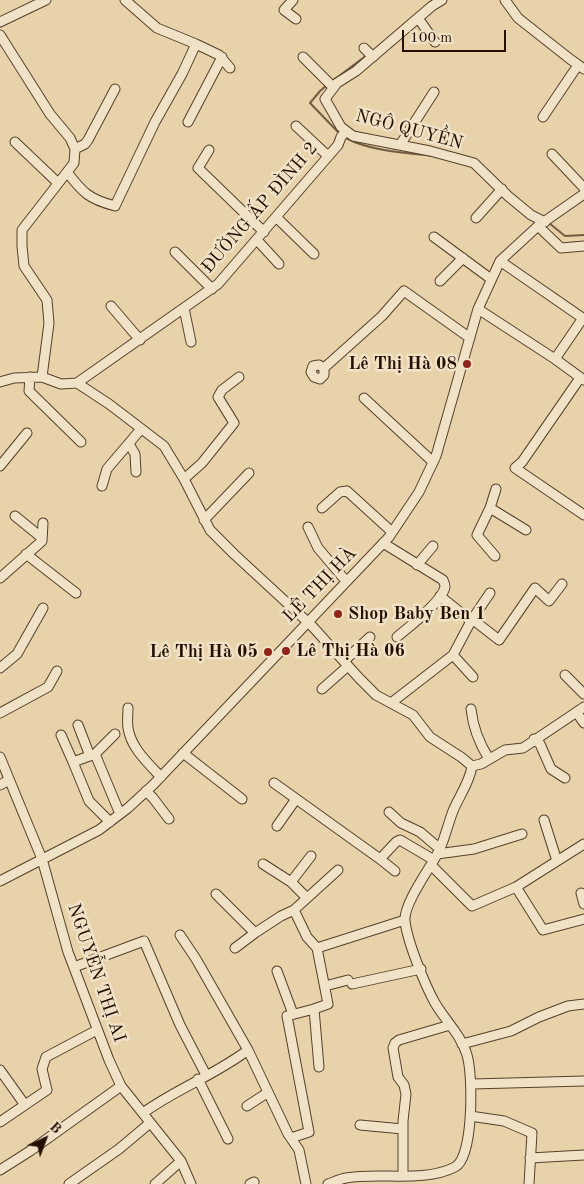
<!DOCTYPE html>
<html>
<head>
<meta charset="utf-8">
<style>
  body { margin:0 }
  #map { position:relative; width:584px; height:1184px; overflow:hidden; background:#e8d2a9; font-family:"Old Standard TT",serif }
  canvas { display:block }
  .north { position:absolute; left:20px; top:1114px; width:50px; height:50px; -webkit-text-stroke:4px #f0e2c7; paint-order:stroke; rotate:43deg; font-size:14px; font-weight:700; line-height:20px; text-align:center; color:#251000 }
  .north::after { content:''; display:block; margin:auto; width:18px; height:22px; background:#251000; clip-path:polygon(50% 0,100% 100%,50% 72%,0 100%) }
  .scale { position:absolute; left:402px; top:30px; width:104px; height:22px; box-sizing:border-box; border:2px solid #251000; border-top:0; padding-left:6px; font-size:15px; line-height:18px; white-space:nowrap; color:#251000; -webkit-text-stroke:4px #f0e2c7; paint-order:stroke }
</style>
</head>
<body>
<div id="map">
<canvas width="584" height="1184"></canvas>
<div class="north">B</div>
<div class="scale">100 m</div>
</div>
<script>
const ctx = document.querySelector('canvas').getContext('2d');
ctx.lineJoin = 'round';
function trace(path, color, width, dash) { ctx.strokeStyle = color; ctx.lineWidth = width; ctx.lineCap = dash ? 'butt' : 'round'; ctx.setLineDash(dash || []); ctx.stroke(path); }
function drawText(font, color, halo, rows, align = 'center') {
  ctx.font = font + ' "Old Standard TT",serif'; ctx.lineWidth = 5; ctx.setLineDash([]); ctx.textBaseline = 'middle'; ctx.strokeStyle = halo; ctx.fillStyle = color; for (const [text, x, y, turn = 0] of rows) {
    ctx.save(); ctx.translate(x, y); ctx.rotate((+turn || 0) * Math.PI / 180); ctx.textAlign = isNaN(turn) ? turn : align; if (halo) ctx.strokeText(text, 0, 0); ctx.fillText(text, 0, 0); ctx.restore();
  }
}
const stream = new Path2D(`
  M331,82L367,55
  M327,85L320,91L310,103L340,134
  M346,138C370,151 406,153 434,156
  M549,223L565,236L584,235`);
const minor = new Path2D(`
  M293,0L284,10L296,19
  M442,0L432,6L356,71L337,83L325,99L341,127L353,136L430,151L474,163L508,196L531,215L545,222
  M505,0L518,18L570,59L584,69
  M418,18L435,42
  M0,22L46,0
  M0,35L50,114L70,138L75,149L74,163L22,230V246L24,266L47,300L49,323L42,377
  M196,44L219,55L230,68
  M364,48L373,57
  M303,57L333,87
  M543,117L578,65
  M188,122L222,57
  M296,126L328,156
  M15,142L58,183
  M400,145L434,92
  M75,149L85,144L88,140L115,89
  M209,150L198,168L264,232
  M552,154L584,188
  M67,172C83,193 89,199 115,206L155,122L182,74L196,44L157,28L125,0
  M276,217L314,254
  M476,218L502,189
  M538,226L561,248L584,246
  M434,237L491,279
  M257,240L279,264
  M175,252L212,289
  M500,261L584,319
  M440,281L463,258
  M111,306L140,340
  M184,308L191,342
  M478,309L555,359L584,380
  M555,359L583,318
  M324,368L319,365L313,366L311,372L314,377L320,379L324,375V368L382,316L404,291L470,338
  M30,377L29,391L81,442
  M580,378L522,462L515,468L584,515
  M0,382L14,378L42,377L61,384L77,383L109,404L164,446L184,479L210,530L234,554L312,626L359,678L376,695L413,715L430,737L461,757L472,766C470,782 459,796 453,811C448,824 445,838 439,851C431,867 403,904 405,921C407,941 425,985 435,1003C445,1020 461,1035 467,1055C473,1074 474,1157 455,1167C424,1183 379,1172 346,1178C340,1179 334,1182 328,1184
  M77,383L218,284L338,145L341,137L346,131
  M364,398L433,462
  M129,444L135,454L136,472
  M0,466L27,433
  M184,479L202,463L234,423L218,397L222,390L239,377
  M102,486L107,469L141,429
  M496,489L490,508L526,530
  M322,508L340,492L347,491L392,532
  M490,508L477,535L495,556
  M15,516L42,538
  M204,520L249,473
  M308,527L318,548L346,581
  M383,543L443,580C444,582 445,584 445,587C442,602 409,627 397,637
  M26,554L76,593
  M417,565L433,546
  M0,578L42,541L43,523
  M490,593L471,621L476,622L499,640L535,588L549,601L562,584
  M453,655L473,677
  M344,661L370,637
  M0,668L17,654L43,608
  M565,675L584,694
  M322,689L348,666
  M391,703L453,655L471,621L440,596
  M128,708C128,714 127,722 128,728C131,748 148,763 161,777
  M471,709C473,728 479,743 489,759
  M0,713L48,687L57,671
  M577,713L584,723
  M78,725L90,756
  M115,734L95,754L120,814
  M61,735L73,762
  M534,739L540,744L551,769L565,778
  M183,753L242,799
  M95,754L73,762L89,801L110,822
  M0,757L42,859L68,952L109,1060L121,1086L181,1161L191,1184
  M472,766L481,764L505,750L523,748L584,707
  M274,783L380,859L396,842L400,840L434,860
  M0,785L9,780
  M146,791L153,798L169,819
  M389,812L401,823L420,832L440,849
  M544,820L557,861
  M277,826L296,799
  M437,854L474,849L522,834
  M380,859L395,871
  M263,864L291,882L307,898
  M431,865L472,906L516,887L543,930L584,919
  M0,881L99,830L128,808L153,785L389,537L419,492L436,456L478,309L500,261L538,226L584,194
  M291,882L311,856
  M516,887L584,844
  M581,893L584,904
  M216,894L255,933L281,916L294,910L307,937L317,948L405,920
  M294,910L338,870
  M180,935L196,959L248,1050
  M235,948L255,933
  M74,967L144,941L180,1025L206,1075
  M277,971L293,1014
  M352,984L421,969
  M325,986L348,980
  M314,1009L319,1067
  M462,1044L511,1031L539,1017L568,1006L584,1004
  M0,1070L25,1105
  M198,1079L228,1139
  M472,1084L584,1081
  M247,1106L267,1093
  M143,1113C176,1089 215,1075 248,1050L288,1134L299,1150L306,1184
  M470,1116L504,1121L532,1133L529,1184
  M0,1122L47,1090L42,1069L46,1057L97,1030
  M360,1125L403,1129
  M291,1138L309,1132L287,1016L314,1009L328,1004L317,948
  M530,1158L584,1155
  M0,1170L30,1151L121,1086
  M403,1175V1121L406,1094L404,1085L398,1077L393,1048L395,1043L399,1040L450,1025
  M69,1184L119,1149L150,1123
  M155,1184L181,1161
  M250,1184L254,1182`);
const markers = [
  [467,364,5,"#8f2418"],
  [338,614,5,"#8f2418"],
  [286,651,5,"#8f2418"],
  [268,652,5,"#8f2418"]
];
const streetNames = [
  ["NGÔ QUYỀN",409,130,15],
  ["ĐƯỜNG ẤP ĐÌNH 2",260,208,-49],
  ["LÊ THỊ HÀ",320,585,-46],
  ["NGUYỄN THỊ AI",96,973,71]
];
const poiNames = [
  ["Lê Thị Hà 08",457,364],
  ["Shop Baby Ben 1",348,614,"left"],
  ["Lê Thị Hà 06",296,651,"left"],
  ["Lê Thị Hà 05",258,652]
];
trace(stream, '#725d43', 2);
trace(minor, '#56402a', 11);
trace(minor, '#f0e2c7', 9);
for (const [x, y, r, color] of markers) { const dot = new Path2D(); dot.arc(x, y, r, 0, 2 * Math.PI); ctx.fillStyle = color; ctx.fill(dot); trace(dot, '#f0e2c7', 2); }
drawText('18px', '#251000', '#f0e2c7', streetNames);
drawText('bold 18px', '#251000', '#f0e2c7', poiNames, 'right');
</script>
</body>
</html>
